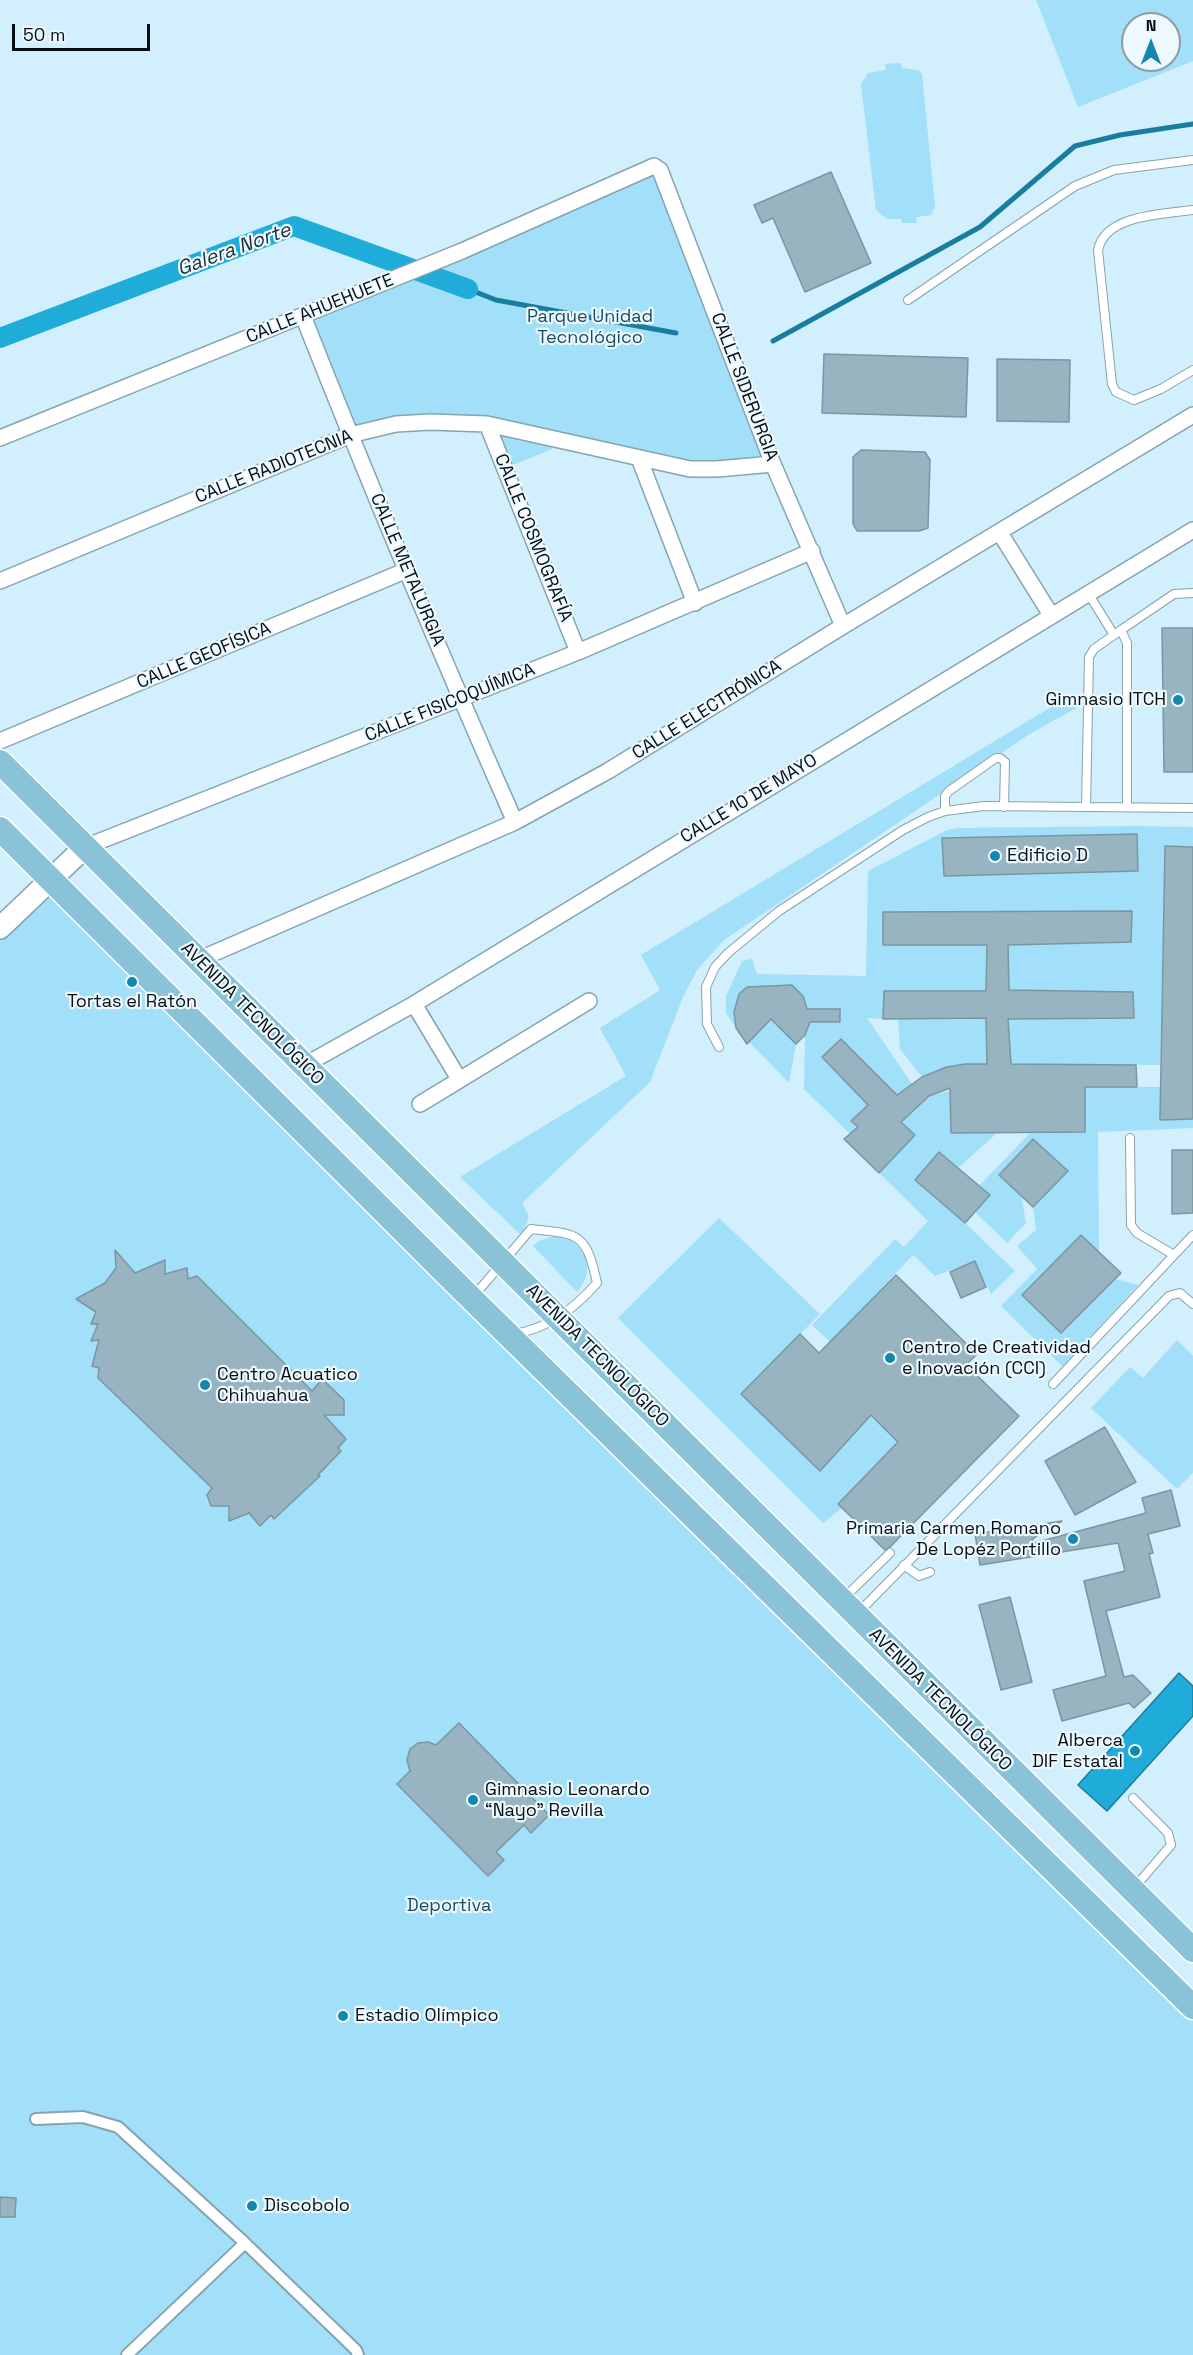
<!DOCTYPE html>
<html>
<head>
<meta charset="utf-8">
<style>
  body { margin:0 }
  #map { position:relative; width:1193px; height:2355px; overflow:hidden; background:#d1effc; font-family:"Space Grotesk",sans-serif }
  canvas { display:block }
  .north { position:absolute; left:1121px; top:12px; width:60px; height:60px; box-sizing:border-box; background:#edf9fe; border:2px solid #909ba0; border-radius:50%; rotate:0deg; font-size:16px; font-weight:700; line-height:24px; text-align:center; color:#050e13 }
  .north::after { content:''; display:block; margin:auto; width:21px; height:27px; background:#1288ac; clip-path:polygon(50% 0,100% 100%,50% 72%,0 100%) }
  .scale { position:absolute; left:12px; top:24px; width:138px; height:27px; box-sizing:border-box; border:3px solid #050e13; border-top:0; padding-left:8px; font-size:18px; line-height:21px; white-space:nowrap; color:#050e13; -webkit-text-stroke:4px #edf9fe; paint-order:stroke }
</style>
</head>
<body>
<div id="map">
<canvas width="1193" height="2355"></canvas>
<div class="north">N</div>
<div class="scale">50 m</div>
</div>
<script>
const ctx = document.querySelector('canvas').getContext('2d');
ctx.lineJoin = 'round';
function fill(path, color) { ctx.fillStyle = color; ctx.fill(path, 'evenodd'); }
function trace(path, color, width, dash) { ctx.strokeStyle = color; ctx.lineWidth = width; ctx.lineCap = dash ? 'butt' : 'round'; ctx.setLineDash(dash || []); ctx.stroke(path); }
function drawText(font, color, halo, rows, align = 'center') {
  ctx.font = font + ' "Space Grotesk",sans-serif'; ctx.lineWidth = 4.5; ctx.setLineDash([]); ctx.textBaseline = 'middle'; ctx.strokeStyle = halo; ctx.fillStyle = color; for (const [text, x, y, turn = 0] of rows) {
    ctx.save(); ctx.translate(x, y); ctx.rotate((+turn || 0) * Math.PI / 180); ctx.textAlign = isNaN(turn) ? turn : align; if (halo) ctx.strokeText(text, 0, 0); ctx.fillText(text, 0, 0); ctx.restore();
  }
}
const green = new Path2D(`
  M1036,0H1193V61L1078,107ZM1133,24H1169V60H1133Z
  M901,63L902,68L918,70L922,74L935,206L931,215L916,217L917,223H902L901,219H887L876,210L861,85L868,73L886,70L885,64Z
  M656,168L774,469L693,474L546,440L552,449L506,468L491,432L433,425L351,433L309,319Z
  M1071,695L1078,707L1028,735L724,940L697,970L683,997L650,1082L522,1203L529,1216L522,1236L460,1177L626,1076L600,1028L660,990L641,955Z
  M1134,826L1193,827V847H1165L1160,1065L1011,1064L1008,1019L1134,1018L1133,992L1009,990L1008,945L1131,942L1132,911L883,912V945H987L986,991H884L883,1019L867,1018L912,1084L897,1095L841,1039L822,1057L868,1105L851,1121L858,1127L850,1134L804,1089L805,1035L808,1022H826V1009H807L803,996L792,985C756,987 728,980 736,1028L726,1013V996L742,961L752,959L757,974L866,976L868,871L947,830L958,828Z
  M50,880L1193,2010V2355H0V929Z
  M986,1018L987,1064C963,1064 944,1068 922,1077L900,1049L898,1019Z
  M771,1019L796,1044L789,1083L749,1042Z
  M992,1086L1160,1087V1120L1193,1119V1128L1098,1132L1099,1252L1081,1235L1022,1295L1061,1333L1115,1279L1138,1285L1063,1367L1001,1306L1037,1269L1017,1246L1036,1230L1033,1207L1067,1171L1021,1195L1026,1223L1007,1243L975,1212L990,1195L979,1186L1031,1132H1085V1097L950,1100L951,1133H997L958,1168L939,1152L915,1180L965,1223L1015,1271L991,1294L975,1261L935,1276L913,1255L830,1342L812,1325L895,1239L904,1247L928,1221L879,1173L915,1135L901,1122L929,1096L962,1088Z
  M719,1218L820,1314L741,1394L871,1415L899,1441L838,1503L842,1508L823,1523L618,1318Z
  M554,1236C585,1239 598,1269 577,1292L533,1246L539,1241Z
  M1177,1340L1193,1356V1473L1177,1489L1091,1408L1130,1367L1143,1378Z`);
const water = new Path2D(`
  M1179,1673L1193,1686V1716L1107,1811L1078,1785Z`);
const stream = new Path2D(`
  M468,289L496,300L676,333
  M773,341L980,227L1075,146L1120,135L1193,124`);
const canal = new Path2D(`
  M0,338L294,226L468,289`);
const building = new Path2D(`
  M831,172L871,263L805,292L773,218L762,223L754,205Z
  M824,354L968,358L966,417L822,413Z
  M997,359L1070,360L1069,422L997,421Z
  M861,450L925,452L930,460L928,528L919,531H857L853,524V457Z
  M1162,628H1193V772H1164Z
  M1137,834L1138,871L944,876L942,838Z
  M1165,846L1193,847V1119L1160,1120Z
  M1132,911L1131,942L1008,945L1009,990L1133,992L1134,1018L1008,1019L1011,1064L1136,1065L1137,1087H1085V1132L951,1133L950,1088L929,1096L901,1122L915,1135L879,1173L844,1139L858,1127L851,1121L868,1105L822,1057L841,1039L897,1095L922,1077L947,1067L965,1064H987L986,1018L883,1019L884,991H986L987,945H883V912Z
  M792,985L803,996L807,1009H840V1022H810L805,1035L796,1044L771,1019L747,1044L736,1028L734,1012L739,994L747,987Z
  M1033,1139L1068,1171L1033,1207L999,1175Z
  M1172,1150H1193V1213L1172,1214Z
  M939,1152L990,1195L965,1223L915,1180Z
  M1081,1235L1121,1273L1061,1333L1022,1295Z
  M115,1250L135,1273L165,1260V1274L187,1268L188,1279L197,1276L312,1391L322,1379L344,1400V1415H324L346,1439L338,1448L341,1451L318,1475L320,1476L274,1519L271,1515L260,1526L249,1513L229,1521V1506H211L207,1495L212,1488L98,1378L99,1368L92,1366L99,1340L91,1341L98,1324H91L96,1312L76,1299L105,1283L116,1268Z
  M975,1261L986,1287L961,1298L950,1272Z
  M896,1275L977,1354L966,1365L1019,1416L890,1547L885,1550L838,1504L898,1442L871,1415L820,1471L741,1394L800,1334L819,1353Z
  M1105,1427L1136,1482L1075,1515L1045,1461Z
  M1171,1490L1180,1526L1148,1534L1153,1553L1149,1554L1160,1597L1106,1611L1124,1677L1133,1675L1151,1693L1134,1708L1129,1703L1062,1721L1053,1690L1106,1676L1084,1581L1125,1571L1118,1543L980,1565L975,1534L1062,1521L1032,1539L1034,1543L1146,1513L1142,1498Z
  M1010,1597L1032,1682L1001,1690L979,1605Z
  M459,1723L549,1815L531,1833L524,1825L496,1852L504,1860L488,1876L397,1784L410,1771L407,1760L410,1749L418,1743L428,1742L436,1745Z
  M0,2197L16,2198L15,2217H0Z`);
const service = new Path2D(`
  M1193,210C1162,214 1105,215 1098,250L1112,384L1116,392L1134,400L1161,389L1193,370
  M908,300L1075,186L1114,170L1193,160
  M1088,593L1114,635
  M1121,630L1174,594L1193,593
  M1086,807L1089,657L1094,649L1121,630L1127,643V806
  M945,811V796L949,791L996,758H1000L1005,762L1004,807
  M719,1047L707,1024L706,987L715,967L728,953L779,911L903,830L928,817L945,811L984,806L1193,808
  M1130,1138L1131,1225L1137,1233L1174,1255
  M474,1296L531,1229C580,1234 586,1233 597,1283C574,1309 548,1329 513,1334
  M1053,1384L1193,1235
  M904,1565L919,1576L930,1572
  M844,1598L890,1553
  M859,1612L1169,1296L1180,1293L1193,1304
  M1133,1798L1168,1833L1171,1845L1135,1887`);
const pedestrian = new Path2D(`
  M36,2119L83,2117L118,2127L245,2243L356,2350L358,2355
  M127,2355L245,2243`);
const minor = new Path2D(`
  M303,316C370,486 441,655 515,822
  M487,424L578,652
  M0,438L462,251L654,166L660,170L773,464L843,626
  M639,458L695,603
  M1000,533L1051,615
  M0,581L350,435L396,424L430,422L487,424L690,469H717L773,464
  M0,741L407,570
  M85,847L578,652L812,551
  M198,960L515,822L608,771L843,626L1193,415
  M414,1004L459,1079
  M303,1066L414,1004L1193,530
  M420,1104L589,1001`);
const secondary = new Path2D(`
  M0,928L85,847`);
const primary = new Path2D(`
  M0,762L1193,1950
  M0,829L472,1299L1193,2007`);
const markers = [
  [1178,700,6,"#1288ac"],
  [995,856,6,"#1288ac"],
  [132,982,6,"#1288ac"],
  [890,1358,6,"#1288ac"],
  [205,1385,6,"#1288ac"],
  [1073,1539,6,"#1288ac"],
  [1135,1751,6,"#1288ac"],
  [473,1800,6,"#1288ac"],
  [343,2016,6,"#1288ac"],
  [252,2206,6,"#1288ac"]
];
const streetNames = [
  ["CALLE AHUEHUETE",320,309,-22],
  ["CALLE SIDERURGIA",744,387,69],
  ["CALLE RADIOTECNIA",274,467,-22],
  ["CALLE COSMOGRAFÍA",533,538,68],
  ["CALLE METALURGIA",407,570,67],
  ["CALLE GEOFÍSICA",204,656,-23],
  ["CALLE FISICOQUÍMICA",450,703,-22],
  ["CALLE ELECTRÓNICA",707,710,-32],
  ["CALLE 10 DE MAYO",749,799,-31],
  ["AVENIDA TECNOLÓGICO",252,1014,45],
  ["AVENIDA TECNOLÓGICO",597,1356,45],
  ["AVENIDA TECNOLÓGICO",940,1700,45]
];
const parkNames = [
  ["Parque Unidad",590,317],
  ["Tecnológico",590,338],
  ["Deportiva",449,1906]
];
const poiNames = [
  ["Gimnasio ITCH",1166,700,"right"],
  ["Edificio D",1007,856],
  ["Tortas el Ratón",132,1002,"center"],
  ["Centro de Creatividad",902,1348],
  ["e Inovación (CCI)",902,1369],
  ["Centro Acuatico",217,1375],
  ["Chihuahua",217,1396],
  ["Primaria Carmen Romano",1061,1529,"right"],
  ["De Lopéz Portillo",1061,1550,"right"],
  ["Alberca",1123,1741,"right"],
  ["DIF Estatal",1123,1762,"right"],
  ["Gimnasio Leonardo",485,1790],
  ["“Nayo” Revilla",485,1811],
  ["Estadio Olímpico",355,2016],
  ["Discobolo",264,2206]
];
const waterNames = [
  ["Galera Norte",234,250,-20]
];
fill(green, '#a2dff8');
fill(water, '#20acd9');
trace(water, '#187d9e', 1.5);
trace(stream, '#187d9e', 5);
trace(canal, '#20acd9', 20);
fill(building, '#97b4c0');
trace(building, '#7996a2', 1.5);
trace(service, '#86a3af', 10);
trace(pedestrian, '#86a3af', 14);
trace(minor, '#86a3af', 18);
trace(secondary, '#86a3af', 24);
trace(primary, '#fff', 27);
trace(service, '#fff', 8);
trace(pedestrian, '#fff', 10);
trace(minor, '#fff', 15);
trace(secondary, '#fff', 21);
trace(primary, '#8ac3d7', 24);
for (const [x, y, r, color] of markers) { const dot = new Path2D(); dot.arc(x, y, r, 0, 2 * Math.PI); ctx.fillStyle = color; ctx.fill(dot); trace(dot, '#edf9fe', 2); }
drawText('18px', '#050e13', '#edf9fe', streetNames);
drawText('18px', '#184d60', '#edf9fe', parkNames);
drawText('18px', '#050e13', '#edf9fe', poiNames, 'left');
drawText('italic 20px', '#1a2f38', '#edf9fe', waterNames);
</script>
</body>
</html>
